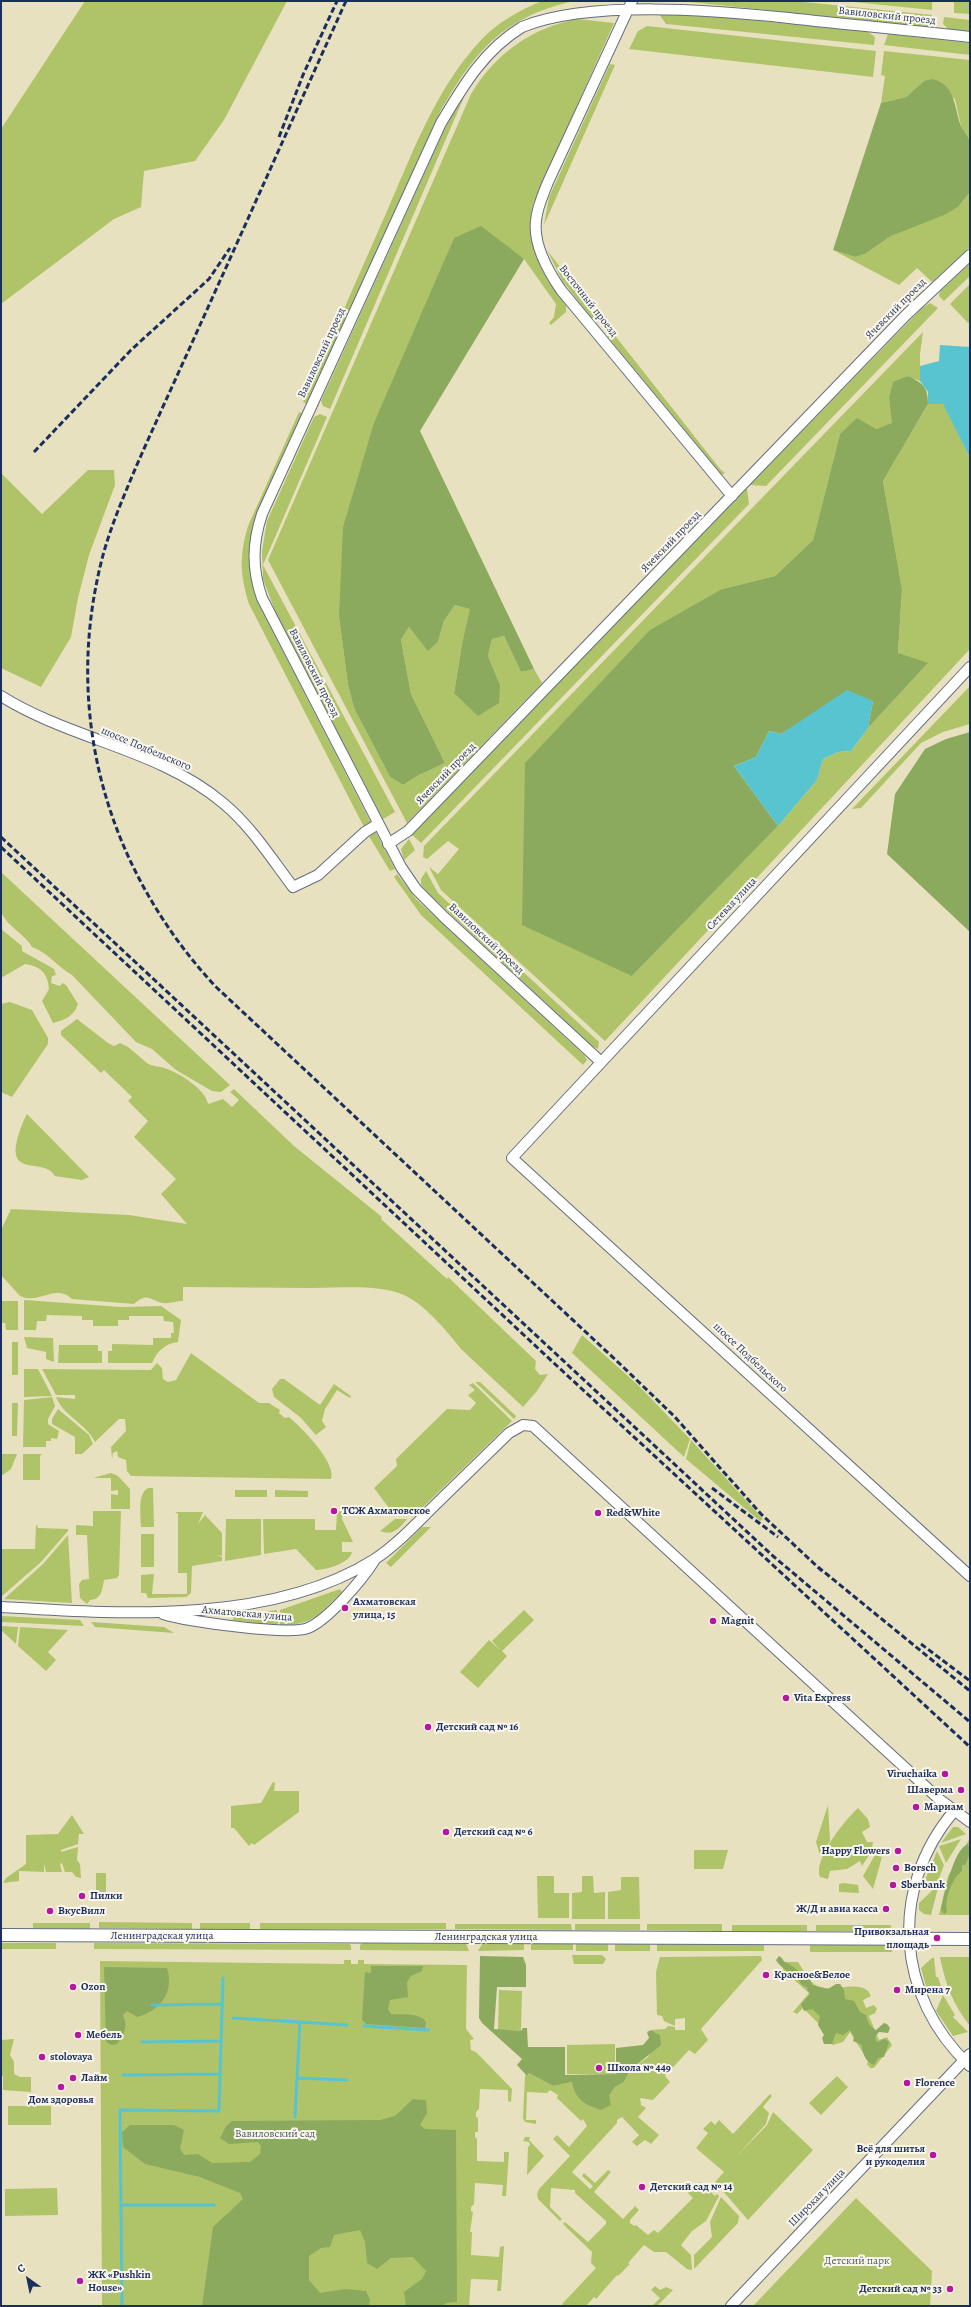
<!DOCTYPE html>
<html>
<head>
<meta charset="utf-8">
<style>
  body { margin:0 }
  #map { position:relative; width:971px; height:2307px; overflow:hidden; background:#e8e1bf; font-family:Alegreya,serif }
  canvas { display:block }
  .frame { position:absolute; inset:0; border:2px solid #1b2f5e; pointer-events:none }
  .north { position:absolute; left:8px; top:2259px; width:40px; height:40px; -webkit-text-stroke:3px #fbf7ec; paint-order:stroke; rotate:327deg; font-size:11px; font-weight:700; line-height:16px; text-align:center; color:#1b2f5e }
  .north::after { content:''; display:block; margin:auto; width:14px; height:18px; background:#1b2f5e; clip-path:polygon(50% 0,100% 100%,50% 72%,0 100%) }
</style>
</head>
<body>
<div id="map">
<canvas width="971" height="2307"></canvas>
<div class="frame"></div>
<div class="north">С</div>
</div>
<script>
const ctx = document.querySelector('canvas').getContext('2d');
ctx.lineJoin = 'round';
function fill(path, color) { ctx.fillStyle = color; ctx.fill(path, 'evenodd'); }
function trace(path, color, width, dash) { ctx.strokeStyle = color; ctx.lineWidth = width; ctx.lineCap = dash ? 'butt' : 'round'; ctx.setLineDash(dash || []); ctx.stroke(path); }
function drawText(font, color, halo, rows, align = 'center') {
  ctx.font = font + ' Alegreya,serif'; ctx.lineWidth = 4; ctx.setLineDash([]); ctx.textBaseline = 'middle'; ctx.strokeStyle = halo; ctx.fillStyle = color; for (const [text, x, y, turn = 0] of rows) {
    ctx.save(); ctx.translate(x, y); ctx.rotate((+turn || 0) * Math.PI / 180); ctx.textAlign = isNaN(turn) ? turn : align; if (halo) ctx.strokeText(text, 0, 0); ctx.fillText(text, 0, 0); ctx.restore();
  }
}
const green = new Path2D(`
  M85,1H287L224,120L195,161L144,171L141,207L114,219L1,304V129Z
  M542,1H573C502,18 475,51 440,112L307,404L303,402C331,338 359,275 387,211C413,152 436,88 481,40C498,22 520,10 542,1Z
  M680,1H794L932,15L928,27Z
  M844,1H932V10Z
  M954,1H970V14L954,13Z
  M656,10L868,32L875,37L874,45L666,24Z
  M944,17L970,20V31L948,29L943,24Z
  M577,19L614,23L533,204C529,247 538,272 566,305V312L551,325L549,323L554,317L556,304L524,259L454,238L437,279L339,617L348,685L354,708L390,777L403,785L419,775L445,763L411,694L401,640L409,627L428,650L438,642L444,621L455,605L471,609L462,644L454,692L500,685L488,656L492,639L504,636L521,672L534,669L542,683L407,823L268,560L471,94C495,54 531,28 577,19Z
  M647,26L876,51L873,77L629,49L638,31Z
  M888,34L970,43V55L884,45Z
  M884,51L970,60V140L961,126L955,99L924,81L906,97L881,103L885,76L881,75Z
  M610,64L615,65L544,225L549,197Z
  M467,90L330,409L323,406L321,401L446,126Z
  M970,192V247L932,282L917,268L899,285L833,250L855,257L865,254L891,236L958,207Z
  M547,250L600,318H591L562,280Z
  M970,263V276L944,301L939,296L940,291Z
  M970,284V322L968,323L950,304Z
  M930,303L938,308L766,486L750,485L922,308Z
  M609,328L721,470L725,473L722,475L607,336Z
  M923,332L920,354V381L907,376L889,398L893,423L876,429L840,434L813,540L775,576L722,589L632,976L778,826L817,780L823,759L838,752L851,751L868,728L927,664L898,654L902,589L883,481L928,404L943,403L970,458V649L605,1041L441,890L429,867L438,874L459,849L448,841L427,859L423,857L424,846Z
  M299,412L303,414L253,527C247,554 249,575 257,601L372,825L365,829L249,604C240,574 239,557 248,526Z
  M320,414L327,417L263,565L395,812L383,819L277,616L263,579L262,551L267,521L314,417Z
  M88,470H114L115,485L89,555L78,598L71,637L41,687L1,668V473L42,514Z
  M747,488L749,504L421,843L412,835Z
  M970,686V724L943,732L921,743L861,808L852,809Z
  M374,829L395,869L390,871L367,833Z
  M409,839L415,850L404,860L401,849Z
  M426,871L438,893L599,1042L598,1049L592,1046L431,896L421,885V879Z
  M1,872L230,1085L221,1092L212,1091L176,1070L152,1049L136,1042L72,975C56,966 50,954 32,947C25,934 6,926 1,911C0,900 1,883 1,872Z
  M397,874L416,899L584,1055L587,1060L583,1065L421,915L394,877Z
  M1,929L22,946V951L54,969L56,975L52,976L51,983L60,986L62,983L66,985L78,1004C74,1016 65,1020 53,1023L42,1001L49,989C48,973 40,966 25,964L1,978Z
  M10,1002L32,1010L48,1038V1044L12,1097L1,1092V1004Z
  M77,1019L108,1043L114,1046L120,1043C132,1048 137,1055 147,1063C152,1067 161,1066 167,1069C181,1074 206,1090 208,1104L223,1099L232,1107L239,1100L230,1092L234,1089L294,1146L382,1217L381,1219L447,1279L448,1277L536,1361L535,1369L540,1375L548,1374L537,1391L523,1407L461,1349C448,1332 424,1304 404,1295C377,1284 342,1288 313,1288C270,1288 226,1287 183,1287V1301C177,1301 169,1304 163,1303C151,1301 148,1291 134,1304L72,1299C55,1283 39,1305 20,1296L1,1275V1230L11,1209L129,1215L187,1224L161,1194L176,1179L134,1137L148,1121L128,1101L132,1097L104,1070L101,1073L61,1035V1031Z
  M27,1114L89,1177L82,1180L55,1176C45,1157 8,1178 17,1140C20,1130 22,1123 27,1114Z
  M24,1300L121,1307L161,1306L181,1320L178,1342C166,1343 157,1351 152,1363H108V1351H112V1344L153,1345V1338H171V1333H174L173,1322L164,1321L163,1316H129V1320H118V1326H93V1320H82V1316L47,1315L46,1321H37L36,1330H24Z
  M1,1301H18V1330H6L5,1323H1Z
  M582,1335L638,1385L690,1439L684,1457L572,1353Z
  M24,1337L53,1338L54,1362L46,1359V1352L27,1348Z
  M12,1342H18V1375H12Z
  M59,1345H98V1351H102V1363H58Z
  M191,1353L259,1403H269L280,1410L279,1413L285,1418L289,1417C301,1427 337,1463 331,1479L131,1476L127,1471L126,1460L118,1457L117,1451L113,1453L112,1459L111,1447L126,1431L125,1419H119L95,1442C86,1423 63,1416 56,1397L75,1399V1395H56L42,1369L151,1370L157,1363L162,1368L163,1379L168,1382L176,1380Z
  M24,1369H38L52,1396L24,1397Z
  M280,1379H284L320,1405L334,1384L351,1396L350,1398L337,1390L325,1409L322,1421L326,1427L316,1435L300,1417L274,1397L272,1389Z
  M475,1382H480L516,1416L514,1419Z
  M473,1383L512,1421L418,1512L410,1515L392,1512L374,1488L397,1466L396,1459L447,1409L470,1410L476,1403L468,1395L475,1390L469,1385Z
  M52,1397L55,1406L48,1419V1424L59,1431L57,1439L51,1438V1441H46V1447H23L24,1400Z
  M12,1403H18L17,1436H12Z
  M58,1409L89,1435L93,1444L82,1454H75V1437L52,1424V1419Z
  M691,1440L763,1519L760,1521L686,1459Z
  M1,1454H17L11,1469L1,1476Z
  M23,1454H42L40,1456V1480H23Z
  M111,1473L118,1476L130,1489V1509H111V1494L118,1495V1490L111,1491V1478H93Z
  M148,1488H153L154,1527H141C141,1515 137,1494 148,1488Z
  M235,1490H267V1497H235Z
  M275,1490L308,1491V1497H275Z
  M93,1511H121L119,1575L117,1578L104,1580C102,1590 102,1599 90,1600L87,1604L80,1598L79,1584L82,1580L89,1579L87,1535H76V1525L93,1526Z
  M342,1511V1519L353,1542H342V1552H352C350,1563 326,1570 316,1570L296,1549L264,1554L263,1519H315V1530H336L337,1512Z
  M175,1512H203L198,1524L205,1515L222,1533V1556L216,1555L222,1557V1561L192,1566L191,1593L186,1597L148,1598L146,1593H141V1575L154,1574L152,1594H187V1573H178V1514Z
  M226,1519H261V1555L225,1561Z
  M395,1519H407C399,1529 393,1536 380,1531Z
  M36,1525H37L38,1528L68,1529V1531L41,1562L1,1597V1549H35Z
  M422,1527H431L391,1567L386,1563Z
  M141,1534H154V1567H141Z
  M68,1535L72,1603L4,1599L43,1564Z
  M340,1589L342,1592C318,1615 315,1624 280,1626V1610Z
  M277,1610L278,1626L233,1620V1616Z
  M524,1610L534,1620L502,1651L507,1656L478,1688L460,1672L489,1640L500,1650L492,1641Z
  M1,1616L80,1620L84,1626L1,1622Z
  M91,1622L164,1627L174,1633L95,1627Z
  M1,1626L18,1627L16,1644L1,1630Z
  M20,1627L68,1630L48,1652L56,1660L46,1671L18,1646Z
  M273,1782L275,1783L274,1791H299V1812L254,1845L252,1843L249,1846L234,1828H231V1806L261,1803Z
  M828,1805L830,1841L820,1855L816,1842Z
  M858,1808L868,1819L870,1827L862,1832L867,1842H873L871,1852L862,1866L860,1861L847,1869L830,1871L828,1879L820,1877C813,1859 845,1820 858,1808Z
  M72,1815L84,1834H79L78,1844L61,1850V1852L78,1847L77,1860L80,1864L81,1878L76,1877L72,1872H65L62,1863L60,1864L62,1872H46L44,1864V1872L19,1871V1881L3,1883L6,1878L26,1864V1835L58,1834Z
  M953,1827H958L966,1834L941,1843Z
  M970,1838V1915H939L948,1876Z
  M961,1839L946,1863L939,1846Z
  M694,1850H728L723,1869H694Z
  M937,1851L944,1865L937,1884L925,1880Z
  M875,1855L882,1857L873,1889L863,1876Z
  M96,1873H106V1899H96Z
  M537,1876H554V1893H569V1918H538Z
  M582,1876H593L594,1893L605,1892V1919H572V1893L582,1892Z
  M621,1877H639L640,1919H608V1892L621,1890Z
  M844,1883L858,1885L859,1893L839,1892V1884Z
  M936,1887L938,1888L931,1915L924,1914L919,1910V1903Z
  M99,1922L192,1923V1929L99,1928Z
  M33,1923H90V1929L33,1928Z
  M200,1923H250V1929H200Z
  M260,1923H446V1929H260Z
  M455,1924H571L572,1930L455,1929Z
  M575,1924H640V1930H575Z
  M647,1924H722V1931L647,1930Z
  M732,1925H807V1931H732Z
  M816,1925H891V1931H816Z
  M1,1943H56V1949H1Z
  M94,1943L349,1944L351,1945V1950L94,1949Z
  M363,1943L466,1944L469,1951L360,1950V1945Z
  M482,1944H524V1950L478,1951Z
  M531,1944H573V1950H531Z
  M576,1944H608V1951H576Z
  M615,1944H650V1951H615Z
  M657,1944L764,1945V1951H657Z
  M810,1945H892V1952H810Z
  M572,1955H602L606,1959L603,1964H574Z
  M761,1956L762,1960L701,2029L708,2040L695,2054L689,2050L665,2076L670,2082L653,2100L640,2098L641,2105L646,2108L638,2117L659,2135L651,2144L645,2140L637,2146L632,2142L639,2135L622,2117L617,2120V2123L572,2172L590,2189L593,2186L582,2176L584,2173L595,2183L608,2170L611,2172L594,2192L623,2219L635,2206L639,2210L630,2220V2223L634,2226L636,2225L648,2235L654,2230L658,2233L693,2198L688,2193L700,2182L715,2196L717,2194L719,2196L706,2221L692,2231L681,2245L691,2255L692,2270L687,2269L666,2252H654L644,2245L628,2263L630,2264L618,2276L617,2275L596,2299L594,2297L586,2306H564L562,2304L596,2268L591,2263L592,2252L563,2224L565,2222L588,2242L606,2224V2221L575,2193V2190L551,2188L550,2207L562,2219L560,2221L538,2199L537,2194L539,2189L570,2156L553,2139L557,2135L569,2147L587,2126L583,2119L581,2121L557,2098L558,2095L550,2090L547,2093L527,2092L526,2120H536V2124L525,2122L523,2118L525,2075L527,2076L529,2073L531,2074L553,2086L572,2082L609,2096L615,2087L624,2082L630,2070L648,2057L660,2035L651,2030L665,2029L668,2026L675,2027V2030H685V2018L675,2019V2026L664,2021L662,2016L657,2015L656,1972L660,1957Z
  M940,1957H970V2026C953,2005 945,1983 940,1957Z
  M932,1958H934L936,1977H938L942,1989L940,1992L927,1990L921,1968Z
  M344,1960H351V1964H358V1960H364V1964L467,1965L466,2029L474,2039L470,2040L471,2050L476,2052L512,2089L511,2102L508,2101V2090L480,2089L479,2109L476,2112V2117L478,2118V2132H475V2137L477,2139V2161L504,2162V2152H509L506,2196H502L503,2185L475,2183L474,2204L471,2207V2211L473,2212L470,2232H472L471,2255L499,2257L500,2247L504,2246L501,2291H497L498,2280L471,2279L469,2306H102L100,1961L344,1964Z
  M784,1962H798C803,1969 807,1978 813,1983C827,1996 854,1979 868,1991L871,1996L863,2000L866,2008L874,2005L877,2009L875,2013L869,2016L879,2040L887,2037L892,2045L874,2068H870L867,2064L868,2061L850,2032L843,2042L833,2045L828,2042V2033L803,2008L797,2014L793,2012L809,1993L783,1970Z
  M499,1990L522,1991L521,2031L498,2030Z
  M943,1995L955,2015L953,2017L968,2032L953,2036L936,2011Z
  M14,2039L10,2055L14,2062V2074L20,2077H31V2092L3,2090V2076H1V2040Z
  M615,2044V2074H567V2045Z
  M837,2076L848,2087L821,2115L809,2103Z
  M770,2094L772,2096L763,2107L769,2113L766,2124L736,2157L767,2125L773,2112L813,2150L748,2220L715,2182L724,2172L696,2148L708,2133L703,2129L711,2121L715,2125L719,2120L733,2134Z
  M8,2106H51V2125H8Z
  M525,2137H530L529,2140L544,2156L527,2175L528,2147L530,2145L529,2142L523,2141Z
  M57,2188L58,2215L5,2216V2189Z
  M721,2197L739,2216L738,2223L694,2269V2255L712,2237L710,2222Z
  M856,2198L932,2271L930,2306H753Z
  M655,2286L660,2290L666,2287L673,2290L657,2306H652L660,2298L651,2290Z`);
const forest = new Path2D(`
  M932,79C956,84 954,108 961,126C964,131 969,137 970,142C971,158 970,176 970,192L958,207L944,215L891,236L865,254L855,257L833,250L881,103L906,97L924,81Z
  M481,226L524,259L420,431L534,669L521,672L504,636L492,639L488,656L500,685L499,703L478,716L454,693L462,644L470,609L455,605L444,621L438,642L428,651L409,627L401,640L411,694L445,763L419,775L403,785L390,777L354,708L348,685L339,617L343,527L374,423L454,238Z
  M908,376C923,383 928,387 928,404L883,481L902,589L898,653L928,663L868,728L873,701L814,714L781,734L769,731L756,757L734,766L778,826L632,976L522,925L525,763L650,630L722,589L775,576L813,540L840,434L857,418L876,429L892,423L889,398L893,382Z
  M970,732V932L887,854L895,794L925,749L946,739Z
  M968,1844C971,1851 969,1858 965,1865H962V1871C952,1878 944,1900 947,1912L944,1914L941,1909C944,1897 953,1849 968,1844Z
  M480,1956L523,1957L526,1965V1987H497L494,2029L521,2031L523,2028H527L528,2047H565V2075L616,2074V2048L643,2045L649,2038L647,2032L651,2030L660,2035L661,2045L630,2070L624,2082L615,2087L609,2096L611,2105L601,2110C585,2105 575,2099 572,2082L553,2086L529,2073L527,2076L517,2065L522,2059L482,2023L479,2018Z
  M779,1956C783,1958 783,1962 787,1963C796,1967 800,1975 810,1979L812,1985L828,1989L836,1984H840L844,1990L845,1999L854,2001L860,2012L866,2015C867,2021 870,2027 876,2030L884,2023L887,2024L890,2028L888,2033L879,2032L875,2037L877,2042L885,2039L889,2042L884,2057L878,2058L874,2065C867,2063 862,2054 862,2045L853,2041L854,2037L850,2030L843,2035L836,2033L832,2044H824L822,2038L824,2035L818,2025L820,2016L812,2009L804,2011L801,2004L810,1994L807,1990L808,1988L802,1985L795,1975C790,1974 778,1965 776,1960Z
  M371,1966H423L422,1971L411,1976L407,1982L408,1997L390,2000L388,2009L391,2014C402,2015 419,2012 426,2022L425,2028L366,2024L362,2020L365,1972L371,1973Z
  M104,1967L167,1968C175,1992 160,2011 137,2017L127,2011L123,2015C128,2027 125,2033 117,2044L112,2045L106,2042Z
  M413,2099L426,2100L427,2113L420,2125L425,2129L456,2130L457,2302L446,2303L443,2306H406L404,2292L422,2279L426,2271L413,2257L391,2258L377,2269L367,2263L365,2242L360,2230L334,2235L330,2247L321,2248L309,2256V2280L320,2293L346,2289L366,2291L370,2300L369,2306H202L213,2227L243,2199L240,2193L200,2177L145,2164L123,2147L122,2132L130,2125H174L184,2130L180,2148L184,2155L198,2154L212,2163L250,2162L260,2154L261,2146L258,2142L229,2144L220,2138L226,2126L232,2121L380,2120L395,2116Z`);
const water = new Path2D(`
  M940,345L970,347V458L943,404H928V392L920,381V366L939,361Z
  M847,690L873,701L868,728L851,751L838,752L823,759L817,780L778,826L734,766L756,757L769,731L781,734Z`);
const stream = new Path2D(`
  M152,2005L222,2004
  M233,2018L347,2025
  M364,2026L428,2030
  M142,2042L221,2041
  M123,2075L220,2074
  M297,2078L347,2080
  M295,2117L300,2022
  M122,2205H214
  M122,2306L120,2110L219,2111L223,1978`);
const minor = new Path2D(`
  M632,1L548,182C543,195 537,207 536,221C533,245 548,271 561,290L732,496
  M970,667L512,1158L970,1576
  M1,696C71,740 159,749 223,803C251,826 271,858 293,887L318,875L365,832L378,824
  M388,844L408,831L906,315L970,255
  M601,1062L444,917L416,889L401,867L262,598C252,569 252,544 262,514L441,123C463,86 484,50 522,27C589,0 713,10 789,18C850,25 910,30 970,37
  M1,1607C119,1614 271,1625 375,1559C396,1545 414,1526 431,1509C457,1484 483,1458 509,1433L523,1425L533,1426L939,1799L970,1822
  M163,1614C186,1621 289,1636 308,1628C328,1620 362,1580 374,1561
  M954,1811C888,1889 896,1997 970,2066
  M731,2306L970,2054`);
const tertiary = new Path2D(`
  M1,1935L970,1939`);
const rail = new Path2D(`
  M346,1C297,109 249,217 200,325C179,372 157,419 136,467C123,498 109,530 101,563C63,717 108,870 215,986L620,1364L674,1416L761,1514L822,1571
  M279,137L303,75L337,1
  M34,452L131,350L209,279L230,248
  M1,837L773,1556L970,1722
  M1,847L556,1365L970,1747
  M712,1488L778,1537
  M818,1567L970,1691
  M921,1644L970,1681`);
const markers = [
  [334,1511,4,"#b5179e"],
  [598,1513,4,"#b5179e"],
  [345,1608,4,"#b5179e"],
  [713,1621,4,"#b5179e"],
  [786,1698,4,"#b5179e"],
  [428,1727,4,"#b5179e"],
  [945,1774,4,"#b5179e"],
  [961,1790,4,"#b5179e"],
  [916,1807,4,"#b5179e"],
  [446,1832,4,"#b5179e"],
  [898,1851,4,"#b5179e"],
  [896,1868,4,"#b5179e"],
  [893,1885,4,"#b5179e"],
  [82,1896,4,"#b5179e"],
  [886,1909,4,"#b5179e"],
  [50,1911,4,"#b5179e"],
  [937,1938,4,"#b5179e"],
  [766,1975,4,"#b5179e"],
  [73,1987,4,"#b5179e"],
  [897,1990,4,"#b5179e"],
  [78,2035,4,"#b5179e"],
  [42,2057,4,"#b5179e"],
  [599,2068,4,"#b5179e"],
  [73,2078,4,"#b5179e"],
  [907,2083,4,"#b5179e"],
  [61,2087,4,"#b5179e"],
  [933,2155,4,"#b5179e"],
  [642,2187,4,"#b5179e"],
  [80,2281,4,"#b5179e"],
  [950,2289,4,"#b5179e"]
];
const streetNames = [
  ["Вавиловский проезд",887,16,6],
  ["Восточный проезд",588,301,52],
  ["Ячевский проезд",896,309,-45],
  ["Вавиловский проезд",322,353,-65],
  ["Ячевский проезд",671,542,-46],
  ["Вавиловский проезд",314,673,63],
  ["шоссе Подбельского",146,749,23],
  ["Ячевский проезд",446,774,-46],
  ["Сетевая улица",732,904,-47],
  ["Вавиловский проезд",486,939,43],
  ["шоссе Подбельского",750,1358,43],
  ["Ахматовская улица",247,1614,5],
  ["Ленинградская улица",162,1936],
  ["Ленинградская улица",486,1937],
  ["Широкая улица",817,2198,-46]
];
const poiNames = [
  ["ТСЖ Ахматовское",342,1511],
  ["Red&White",606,1513],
  ["Ахматовская",353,1602],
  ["улица, 15",353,1615],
  ["Magnit",721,1621],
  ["Vita Express",794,1698],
  ["Детский сад № 16",436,1727],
  ["Viruchaika",937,1774,"right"],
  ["Шаверма",953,1790,"right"],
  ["Мариам",924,1807],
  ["Детский сад № 6",454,1832],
  ["Happy Flowers",890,1851,"right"],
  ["Borsch",904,1868],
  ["Sberbank",901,1885],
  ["Пилки",90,1896],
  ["Ж/Д и авиа касса",878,1909,"right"],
  ["ВкусВилл",58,1911],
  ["Привокзальная",929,1932,"right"],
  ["площадь",929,1945,"right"],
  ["Красное&Белое",774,1975],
  ["Ozon",81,1987],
  ["Мирена 7",905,1990],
  ["Мебель",86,2035],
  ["stolovaya",50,2057],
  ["Школа № 449",607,2068],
  ["Лайм",81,2078],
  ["Florence",915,2083],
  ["Дом здоровья",61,2100,"center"],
  ["Всё для шитья",925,2149,"right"],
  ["и рукоделия",925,2162,"right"],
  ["Детский сад № 14",650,2187],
  ["ЖК «Pushkin",88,2275],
  ["House»",88,2288],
  ["Детский сад № 33",942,2289,"right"]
];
const parkNames = [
  ["Вавиловский сад",275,2134],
  ["Детский парк",857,2261]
];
fill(green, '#afc469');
fill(forest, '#8baa5d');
fill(water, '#58c4cf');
trace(stream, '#58c4cf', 3);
trace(minor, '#636d80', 12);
trace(tertiary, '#636d80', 14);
trace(minor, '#fff', 10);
trace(tertiary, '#fff', 12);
trace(rail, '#1b2f5e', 3, [6, 3]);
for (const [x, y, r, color] of markers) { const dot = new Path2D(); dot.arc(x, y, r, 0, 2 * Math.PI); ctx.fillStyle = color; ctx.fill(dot); trace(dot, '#fbf7ec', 1.5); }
drawText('11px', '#1b2f5e', '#fbf7ec', streetNames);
drawText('bold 11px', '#1b2f5e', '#fbf7ec', poiNames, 'left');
drawText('11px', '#475c61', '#fbf7ec', parkNames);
</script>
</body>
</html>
